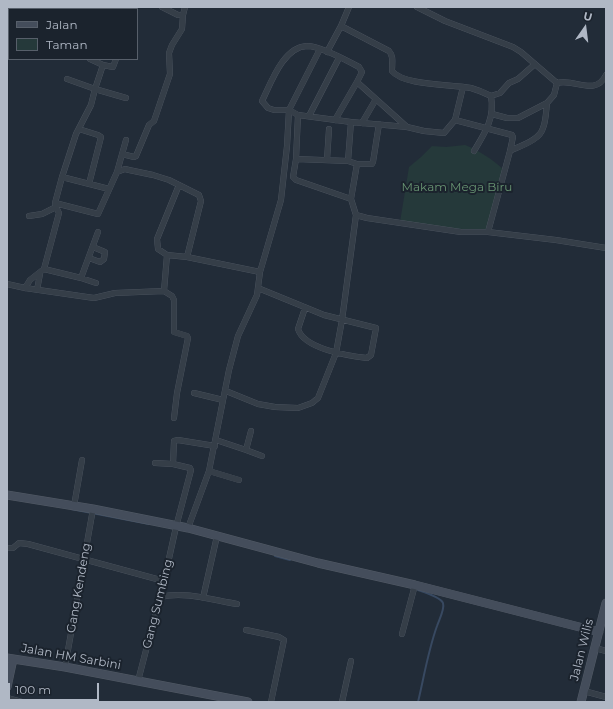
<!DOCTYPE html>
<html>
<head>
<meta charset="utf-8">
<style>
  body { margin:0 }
  #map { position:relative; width:613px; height:709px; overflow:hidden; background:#222c38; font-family:Montserrat,sans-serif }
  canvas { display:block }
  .frame { position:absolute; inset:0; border:8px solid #b0b8c5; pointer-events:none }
  .legend { position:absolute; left:8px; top:8px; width:130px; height:52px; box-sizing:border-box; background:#1b232d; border:1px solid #575f6a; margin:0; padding:5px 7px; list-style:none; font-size:12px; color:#b0b8c5 }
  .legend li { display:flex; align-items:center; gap:8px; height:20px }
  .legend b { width:20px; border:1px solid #575f6a }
  .north { position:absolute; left:565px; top:8px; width:40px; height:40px; -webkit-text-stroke:3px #1b232d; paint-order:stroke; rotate:14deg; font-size:11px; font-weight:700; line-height:16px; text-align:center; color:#b0b8c5 }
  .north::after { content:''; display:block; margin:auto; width:14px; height:18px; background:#b0b8c5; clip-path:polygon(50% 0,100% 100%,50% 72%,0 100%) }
  .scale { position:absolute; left:8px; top:683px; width:91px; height:18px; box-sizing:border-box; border:2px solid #b0b8c5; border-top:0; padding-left:5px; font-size:12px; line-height:14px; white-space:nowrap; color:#b0b8c5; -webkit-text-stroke:3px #1b232d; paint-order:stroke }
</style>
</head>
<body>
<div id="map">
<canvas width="613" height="709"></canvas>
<div class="frame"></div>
<ul class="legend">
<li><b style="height:5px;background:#444d5b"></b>Jalan</li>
<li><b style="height:11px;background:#25393a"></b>Taman</li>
</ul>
<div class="north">U</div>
<div class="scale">100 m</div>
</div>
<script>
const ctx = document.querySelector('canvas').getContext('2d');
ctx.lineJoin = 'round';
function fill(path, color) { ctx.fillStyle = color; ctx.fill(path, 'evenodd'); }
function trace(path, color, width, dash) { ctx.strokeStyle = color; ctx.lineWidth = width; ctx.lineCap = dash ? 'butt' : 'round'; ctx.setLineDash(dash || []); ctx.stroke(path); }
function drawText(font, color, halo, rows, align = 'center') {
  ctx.font = font + ' Montserrat,sans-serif'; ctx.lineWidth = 4; ctx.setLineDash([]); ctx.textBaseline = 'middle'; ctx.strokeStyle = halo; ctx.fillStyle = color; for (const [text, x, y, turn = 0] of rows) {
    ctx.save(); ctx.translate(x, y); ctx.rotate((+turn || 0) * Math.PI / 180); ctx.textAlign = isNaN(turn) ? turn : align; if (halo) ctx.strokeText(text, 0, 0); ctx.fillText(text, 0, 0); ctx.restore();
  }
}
const green = new Path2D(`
  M465,145C480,151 492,159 504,170L488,232L400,222L409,167L421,157L432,146L446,147Z`);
const stream = new Path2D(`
  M71,509L149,524
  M275,556L290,560
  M418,702C424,677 428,651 437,626C439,620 445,609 443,603C441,598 424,592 418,590`);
const street = new Path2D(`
  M162,7L178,15H183
  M417,7L445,21L513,47L521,52L557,83
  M124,9L126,7
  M341,26L389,51C394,56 392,64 392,71C404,86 452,84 471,88C478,90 485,93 491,96
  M327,52L341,26L349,7
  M103,65L113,67L116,59
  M67,79L95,89L126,98
  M492,114L507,118H518L547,103L554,95L557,83C575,78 595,97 606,75
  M298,115L296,159L293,177L296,180L351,199L356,215L367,218L461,232H488L556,240L606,248
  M309,116L339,58
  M335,120L357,82
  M455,120L463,87
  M362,123L376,99
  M407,127L357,82L362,72L359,67C348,61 319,46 307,46C283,47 271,83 262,101L268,108L274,110H289L298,115L351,122L407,127L424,131L444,133L455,120L512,135L513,137L510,151L488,232
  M79,129L98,135L101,137L89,184
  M474,151C485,133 495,118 491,96L500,93L509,83L518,79L535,64
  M510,151C520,146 540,140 543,128C546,121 546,111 547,103
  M122,154L134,157L136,156L149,125L154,121L170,74L169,53L172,45L182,29L183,15L185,7
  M296,159L348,161L357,164H370
  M327,160L329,129
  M367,164H372L373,162L379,124
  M117,172L126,140
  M62,177L76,134L91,105L95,89L103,65L90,59
  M351,199L357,164L348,161L351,122
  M55,203L98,214L117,172L125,169L129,170L153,175L169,180L199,195L201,201L187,257
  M29,216L42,214L56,207
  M167,255L158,249L157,239L179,185
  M89,258L100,262L104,259L105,252L93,247
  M44,269L81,278L96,283
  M81,278L98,232
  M7,284L25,288L94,298L115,293L164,291L167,255L187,257L260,272
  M25,288L30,280L44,269L59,213L56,207L55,203L62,177L109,189
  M258,288L324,315L376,328L371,355L367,358C349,356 304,349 298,329L305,308
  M37,290L40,274
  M164,291L172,296L174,300V332L187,336L188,338L177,393L174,418
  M226,391L258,404L275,407L298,408L312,403L318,398L336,353L342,320L356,215
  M194,393L223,400
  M216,440L246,450L251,431
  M246,450L262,456
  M155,463L173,464
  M209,471L239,480
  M74,506L82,460
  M188,528L209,471L229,370L238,336L257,295L260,272L281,200L287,146L289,110L320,49
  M7,548H13L19,543L28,544L164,581
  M160,597C185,591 212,600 237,604
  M203,598L217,536
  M246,630L279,637L284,640L271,702
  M402,634L415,585
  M595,648L606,651
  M65,667L93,509
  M138,681L164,581L176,527L191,470L190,468L173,464L174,441L178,440L215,446
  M584,691L606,697
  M7,698L22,702
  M342,702L351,661`);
const secondary = new Path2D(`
  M7,495L93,509L188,528L318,563L415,585L599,632
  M7,658L65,667L248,702
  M7,687L13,659
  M581,702L606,603`);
const parkNames = [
  ["Makam Mega Biru",457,187]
];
const streetNames = [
  ["Gang Kendeng",79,588,-80],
  ["Gang Sumbing",158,604,-76],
  ["Jalan Wilis",582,650,-76],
  ["Jalan HM Sarbini",71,657,10]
];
fill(green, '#25393a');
trace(stream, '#384961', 2);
trace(street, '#535b66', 6);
trace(secondary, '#535b66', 9);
trace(street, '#353e48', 5.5);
trace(secondary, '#444d5b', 8);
drawText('12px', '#689472', '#1b232d', parkNames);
drawText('12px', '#b0b8c5', '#1b232d', streetNames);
</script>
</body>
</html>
